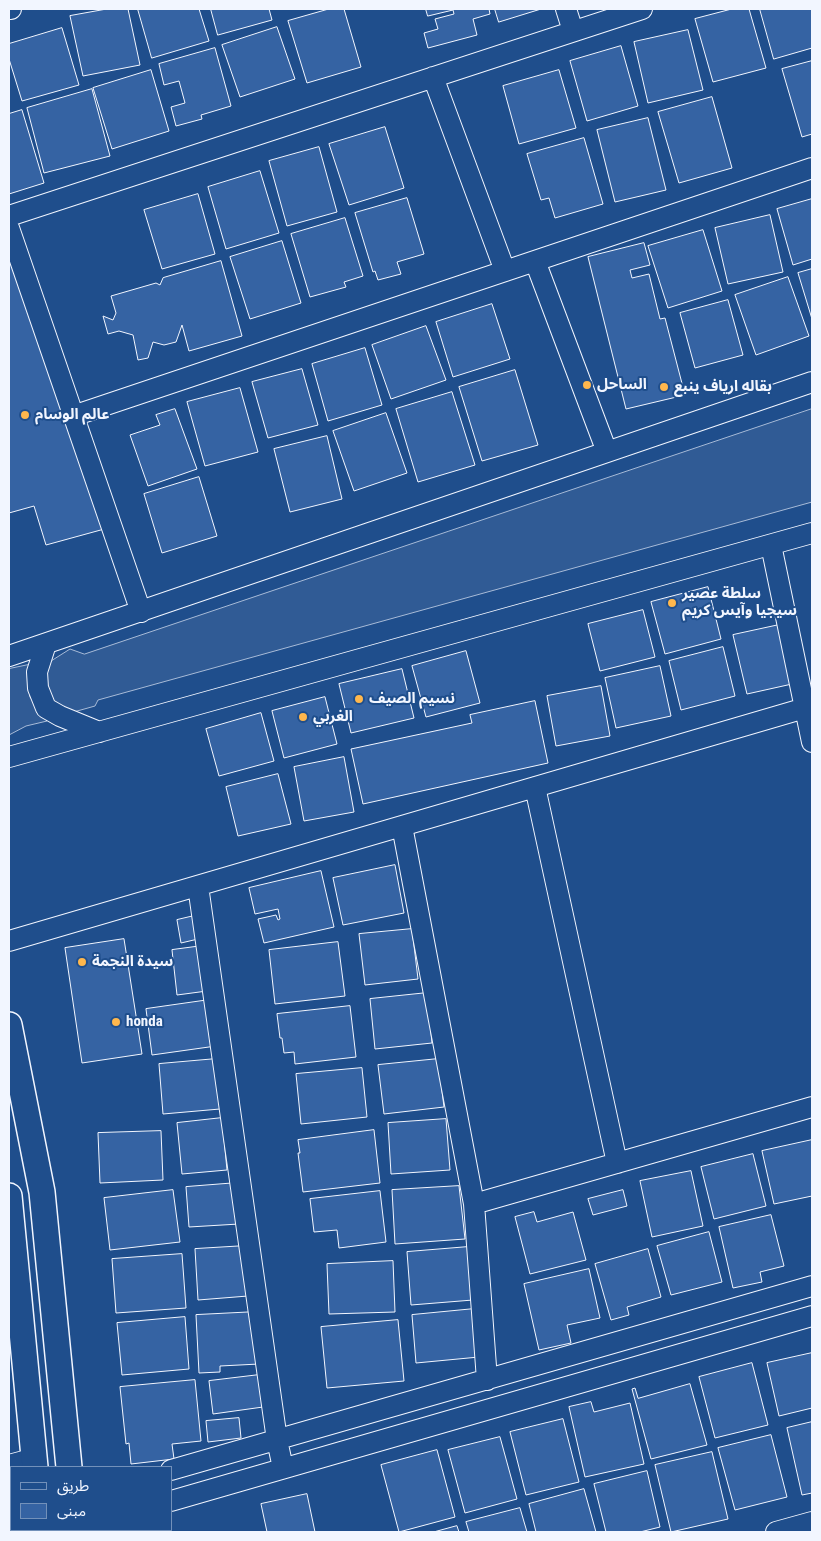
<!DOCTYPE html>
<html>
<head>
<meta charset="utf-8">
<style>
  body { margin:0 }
  #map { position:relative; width:821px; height:1541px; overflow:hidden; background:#1f4e8c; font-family:"Roboto Condensed","Noto Sans Arabic",sans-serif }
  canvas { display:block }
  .frame { position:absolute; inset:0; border:10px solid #f2f6ff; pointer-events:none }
  .legend { position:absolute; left:10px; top:1466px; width:162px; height:65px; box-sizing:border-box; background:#1f4e8c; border:1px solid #7391ba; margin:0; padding:6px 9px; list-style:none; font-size:15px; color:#f2f6ff }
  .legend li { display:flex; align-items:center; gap:10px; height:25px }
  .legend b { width:25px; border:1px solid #7391ba }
</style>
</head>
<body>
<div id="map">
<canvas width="821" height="1541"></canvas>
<div class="frame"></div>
<ul class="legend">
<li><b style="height:6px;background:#1f4e8c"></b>طريق</li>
<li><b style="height:14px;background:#3563a3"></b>مبنى</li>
</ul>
</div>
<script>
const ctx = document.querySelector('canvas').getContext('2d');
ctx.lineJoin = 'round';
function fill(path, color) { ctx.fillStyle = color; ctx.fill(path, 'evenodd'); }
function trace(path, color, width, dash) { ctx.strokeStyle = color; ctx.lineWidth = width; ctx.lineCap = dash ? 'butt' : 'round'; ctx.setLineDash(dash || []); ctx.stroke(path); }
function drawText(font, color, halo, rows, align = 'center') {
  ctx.font = font + ' "Roboto Condensed","Noto Sans Arabic",sans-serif'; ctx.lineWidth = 4; ctx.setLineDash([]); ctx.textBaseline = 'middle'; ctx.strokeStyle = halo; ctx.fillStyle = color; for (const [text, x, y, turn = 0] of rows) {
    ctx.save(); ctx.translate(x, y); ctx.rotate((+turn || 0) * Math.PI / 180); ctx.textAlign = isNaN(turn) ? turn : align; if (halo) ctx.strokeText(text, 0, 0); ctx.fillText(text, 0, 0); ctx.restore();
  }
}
const built = new Path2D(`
  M812,409V502L98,700L95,706L70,713L53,705L43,676L51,661L70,649L84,654Z
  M33,664L28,686L30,697L47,721L26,726L9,735V669Z`);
const building = new Path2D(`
  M107,9H128L140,65L83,76L70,16Z
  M138,9H199L209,41L152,58Z
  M211,9H269L272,20L218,35Z
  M329,9H344L361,67L307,83L288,21Z
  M426,9H489L490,14L473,19L477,35L428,48L424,33L438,29L435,19L454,14L453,10L428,16Z
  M495,9H541L499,22Z
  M732,9H749L766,68L713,82L695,19Z
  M760,9H812V48L774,59Z
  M277,27L295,79L240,97L222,45Z
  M62,28L79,85L22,101L9,59V44Z
  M688,30L703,90L648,103L634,42Z
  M621,46L638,106L587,121L570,61Z
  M215,48L231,106L201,115L202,119L176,126L171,107L185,103L179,81L164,85L159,64Z
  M812,61V134L802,137L782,69Z
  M151,70L169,131L112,149L93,88Z
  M559,70L576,128L519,144L503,86Z
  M92,89L110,156L44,173L27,108Z
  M712,97L732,168L679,183L658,112Z
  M22,110L44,183L9,194V114Z
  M648,118L666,190L615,202L597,130Z
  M385,127L404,188L349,205L329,144Z
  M584,138L603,204L555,218L549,198L541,200L527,154Z
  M319,147L337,212L287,226L269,161Z
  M260,171L279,233L226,249L208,187Z
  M198,194L215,254L162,269L144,210Z
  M407,198L424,254L397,262L401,274L378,280L375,271L373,272L355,213Z
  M812,199V259L793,265L777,209Z
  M770,215L783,272L728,284L715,228Z
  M345,218L363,276L344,282L346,287L310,297L291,234Z
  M703,230L722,291L668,308L648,246Z
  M282,241L301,303L250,319L230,257Z
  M644,243L650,265L630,270L632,278L649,274L660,319L665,318L685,395L626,409L588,257Z
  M9,254L108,528L46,545L34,506L9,513Z
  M221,261L242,336L189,351L182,325L176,342L164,345L153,342L148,358L138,360L133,335L119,331L108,334L103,316L113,320L116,313L111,296L156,283L160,285L163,278Z
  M812,269V319L798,273Z
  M788,277L809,336L756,355L735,295Z
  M728,300L743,355L695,368L680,313Z
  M492,304L510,359L453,377L436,322Z
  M426,326L446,380L391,399L372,345Z
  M365,348L382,405L328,421L312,364Z
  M302,369L318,425L268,438L252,382Z
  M515,370L538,445L482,461L459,387Z
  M240,388L258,452L205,466L187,402Z
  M452,392L475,465L418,482L396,409Z
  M175,409L197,469L148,486L130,435L160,425L156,415Z
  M386,413L407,473L354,491L333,431Z
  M327,436L342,499L290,512L274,449Z
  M199,477L217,536L162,553L144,494Z
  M708,587L721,639L665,654L651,602Z
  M643,610L655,657L600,671L588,624Z
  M779,625L792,684L747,694L733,635Z
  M723,647L735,696L681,710L669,661Z
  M466,651L480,703L426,717L412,666Z
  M660,666L671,716L616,728L605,678Z
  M402,669L414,718L351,733L339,684Z
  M601,686L610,736L556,746L547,696Z
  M325,697L337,744L284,758L272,711Z
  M535,701L548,763L363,804L351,749L472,723L470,715Z
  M261,713L274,761L219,776L206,729Z
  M344,757L354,812L304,821L294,767Z
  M278,774L291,824L238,836L226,787Z
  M395,865L404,913L343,925L333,878Z
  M321,871L334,927L264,943L258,919L276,915L278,920L280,919L278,909L255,914L249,888Z
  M194,916L198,939L181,943L177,920Z
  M412,929L418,979L365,985L359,934Z
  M124,939L142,1054L82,1063L65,948Z
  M338,942L345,996L275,1004L269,950Z
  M202,946L207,991L177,995L172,950Z
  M427,993L432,1043L375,1049L370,999Z
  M209,1000L216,1046L152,1055L146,1009Z
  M350,1006L356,1057L295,1064L294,1052L284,1053L282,1038H280L277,1014Z
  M216,1059L220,1109L163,1114L159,1064Z
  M438,1059L444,1107L384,1114L378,1065Z
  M362,1068L367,1117L301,1124L296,1074Z
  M222,1118L227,1170L182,1174L177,1123Z
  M446,1119L450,1170L391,1174L388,1123Z
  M374,1130L380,1183L303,1192L298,1153H300L298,1140Z
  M161,1131L163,1180L100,1183L98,1133Z
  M812,1140V1196L774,1204L762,1151Z
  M753,1154L766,1206L714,1219L701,1167Z
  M691,1171L703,1226L652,1237L640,1181Z
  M237,1183L239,1224L189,1227L186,1187Z
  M459,1186L465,1239L395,1244L392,1190Z
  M173,1190L180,1242L110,1250L104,1198Z
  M623,1190L627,1206L593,1215L588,1199Z
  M380,1191L386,1242L339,1248L337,1230L314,1232L310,1199Z
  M534,1212L537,1222L573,1212L586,1260L530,1274L515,1217Z
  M771,1215L784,1266L760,1272L762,1282L733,1288L719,1227Z
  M709,1232L722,1282L671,1295L657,1246Z
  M245,1246L248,1296L198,1300L195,1249Z
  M468,1247L473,1300L411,1305L407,1252Z
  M648,1249L661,1297L627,1307L629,1315L611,1320L595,1264Z
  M182,1254L186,1308L116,1313L112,1259Z
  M393,1261L395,1312L329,1314L327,1264Z
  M589,1269L600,1318L567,1325L571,1343L539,1350L524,1284Z
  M474,1309L479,1357L416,1363L412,1315Z
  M256,1312L259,1364L220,1366V1372L199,1373L196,1315Z
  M185,1317L189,1369L122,1375L117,1323Z
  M398,1320L404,1381L327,1388L321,1327Z
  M812,1353V1408L779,1416L767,1363Z
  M752,1363L768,1425L715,1438L699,1377Z
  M259,1375L263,1407L213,1414L209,1381Z
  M195,1380L201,1441L172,1444L174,1459L131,1464L129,1443L126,1444L120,1387Z
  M690,1384L707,1445L651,1459L632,1389L635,1388L638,1398Z
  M591,1402L594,1412L630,1403L644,1464L585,1477L569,1407Z
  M239,1418L241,1438L208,1442L206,1421Z
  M563,1419L579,1482L526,1495L510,1432Z
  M812,1422V1493L802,1495L787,1428Z
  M771,1435L787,1497L735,1510L718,1448Z
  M500,1437L517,1499L465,1513L448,1450Z
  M437,1450L455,1517L399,1532L381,1465Z
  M712,1452L728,1519L671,1532L655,1465Z
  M647,1471L660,1527L640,1532H606L594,1484Z
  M584,1489L596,1532H536L529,1504Z
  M307,1494L315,1532H267L261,1504Z
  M520,1508L527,1532H469L466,1522Z
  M457,1526L459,1532H434Z`);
const minor = new Path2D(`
  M9,9H11
  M566,9L573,31
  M433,77L505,271
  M9,216L642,9
  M9,228L141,612
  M535,261L607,452
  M73,416L812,168
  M771,545L812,742
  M46,644L37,672L38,688L46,708L60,716L99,732
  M9,656L812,382
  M9,757L812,533
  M535,787L617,1163
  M402,826L474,1204L487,1380
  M198,886L277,1440L283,1468
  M9,941L805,708
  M474,1204L812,1107
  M9,1465L35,1458
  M171,1470L812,1286
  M9,1493L11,1492
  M171,1501L812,1316
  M776,1532L812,1522`);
const major = new Path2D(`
  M9,1025L42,1192L69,1467
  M9,1196L35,1467
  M42,1530V1532
  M75,1530L76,1532`);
const markers = [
  [587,385,5,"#ffb74d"],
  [664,387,5,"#ffb74d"],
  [25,415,5,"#ffb74d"],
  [672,603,5,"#ffb74d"],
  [359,699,5,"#ffb74d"],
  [303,717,5,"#ffb74d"],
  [82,962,5,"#ffb74d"],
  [116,1022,5,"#ffb74d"]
];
const poiNames = [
  ["الساحل",597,385],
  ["بقاله ارياف ينبع",674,387],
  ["عالم الوسام",35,415],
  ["سلطة عصير",682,594],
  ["سيجيا وآيس كريم",682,611],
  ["نسيم الصيف",369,699],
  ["الغربي",313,717],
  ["سيدة النجمة",92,962],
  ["honda",126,1022]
];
fill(built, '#305b95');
trace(built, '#a8bbd7', 1);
fill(building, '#3563a3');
trace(building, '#f2f6ff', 1);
trace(minor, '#f2f6ff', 22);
trace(major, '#f2f6ff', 28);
trace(minor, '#1f4e8c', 20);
trace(major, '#1f4e8c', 25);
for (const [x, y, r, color] of markers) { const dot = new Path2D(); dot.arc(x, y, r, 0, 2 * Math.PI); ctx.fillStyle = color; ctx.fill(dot); trace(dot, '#1f4e8c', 2); }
drawText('bold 15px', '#f2f6ff', '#1f4e8c', poiNames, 'left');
</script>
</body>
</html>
